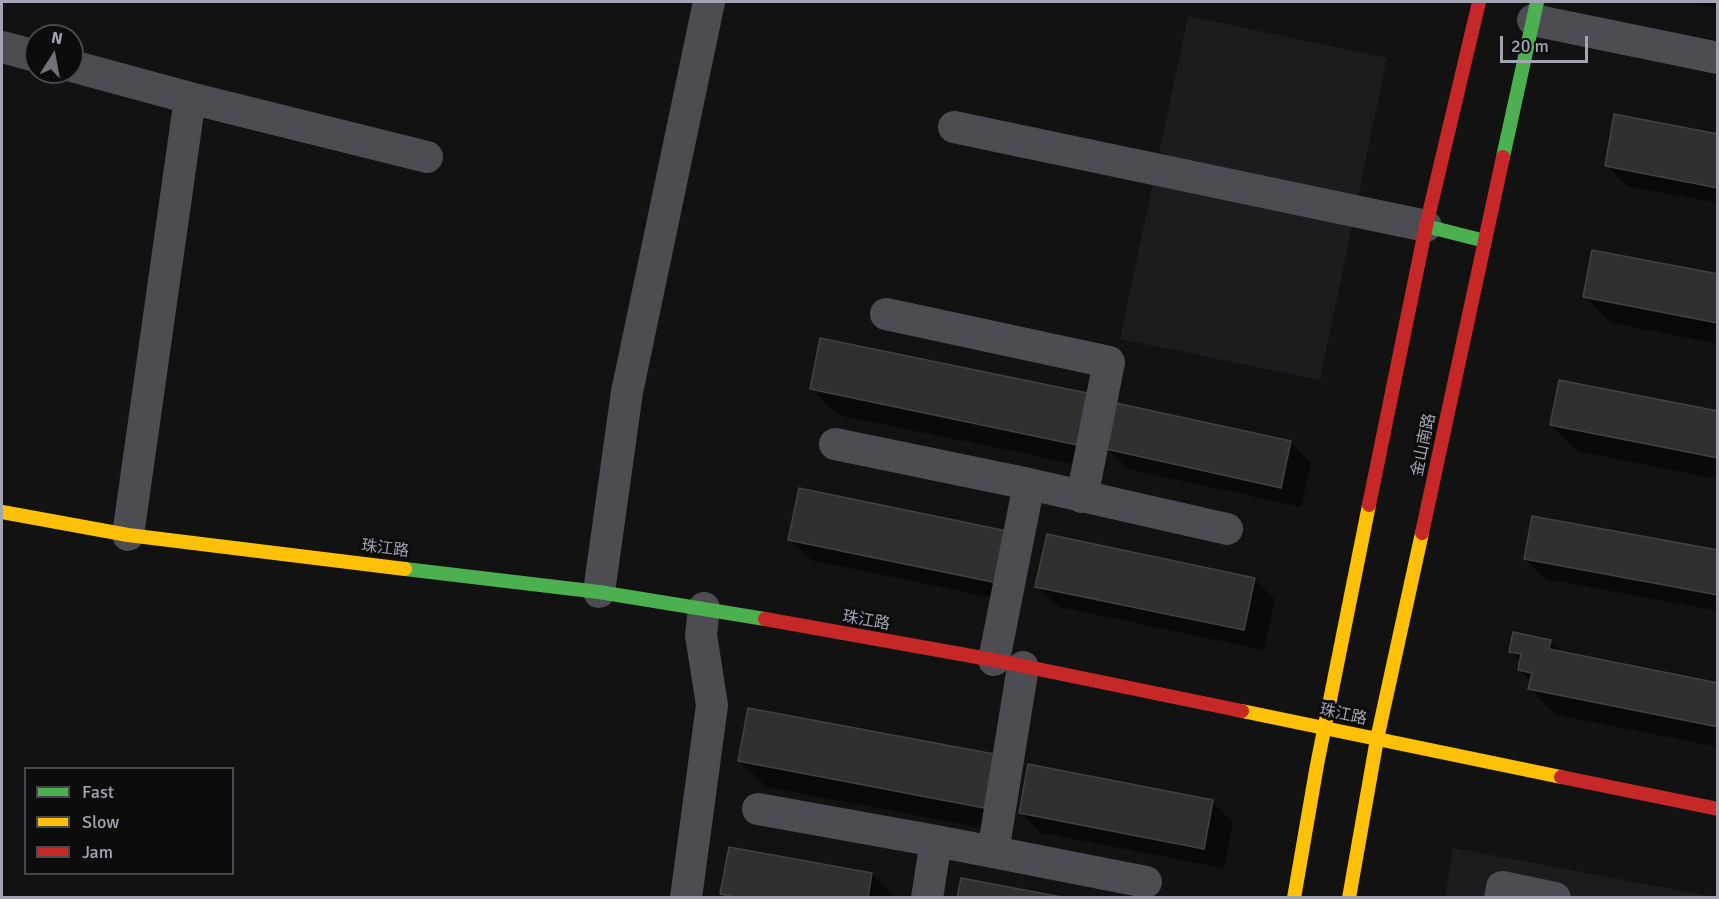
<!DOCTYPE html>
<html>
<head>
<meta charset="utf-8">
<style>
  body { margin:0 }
  #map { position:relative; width:1719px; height:899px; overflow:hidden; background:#121212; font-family:Signika,sans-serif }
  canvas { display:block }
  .frame { position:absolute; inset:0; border:3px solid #a2a4b3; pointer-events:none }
  .legend { position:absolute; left:24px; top:767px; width:210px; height:108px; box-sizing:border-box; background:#0c0c0d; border:2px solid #48494f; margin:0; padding:8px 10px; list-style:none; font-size:18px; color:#a2a4b3 }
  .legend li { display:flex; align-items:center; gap:12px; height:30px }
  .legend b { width:30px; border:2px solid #48494f }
  .north { position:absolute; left:24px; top:24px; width:60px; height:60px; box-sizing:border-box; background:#0c0c0d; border:2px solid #48494f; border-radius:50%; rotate:11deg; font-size:16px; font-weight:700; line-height:24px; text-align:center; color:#a2a4b3 }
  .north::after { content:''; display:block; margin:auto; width:21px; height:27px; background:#70717b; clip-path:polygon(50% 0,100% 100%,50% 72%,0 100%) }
  .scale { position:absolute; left:1500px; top:36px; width:88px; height:27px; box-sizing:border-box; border:3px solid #a2a4b3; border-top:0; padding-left:8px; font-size:18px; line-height:21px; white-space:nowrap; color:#a2a4b3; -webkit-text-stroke:4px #0c0c0d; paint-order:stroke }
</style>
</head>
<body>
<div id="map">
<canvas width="1719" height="899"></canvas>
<div class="frame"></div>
<ul class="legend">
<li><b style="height:8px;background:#4caf50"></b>Fast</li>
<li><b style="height:8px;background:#ffc107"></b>Slow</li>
<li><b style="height:8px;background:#c62828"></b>Jam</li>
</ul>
<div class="north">N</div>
<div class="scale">20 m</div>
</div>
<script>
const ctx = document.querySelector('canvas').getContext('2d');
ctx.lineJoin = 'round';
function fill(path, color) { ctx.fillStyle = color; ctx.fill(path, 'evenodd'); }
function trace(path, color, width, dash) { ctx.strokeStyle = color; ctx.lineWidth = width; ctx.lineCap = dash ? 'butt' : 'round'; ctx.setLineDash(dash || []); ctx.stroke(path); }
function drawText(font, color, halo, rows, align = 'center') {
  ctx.font = font + ' Signika,"Noto Sans SC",sans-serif'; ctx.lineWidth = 6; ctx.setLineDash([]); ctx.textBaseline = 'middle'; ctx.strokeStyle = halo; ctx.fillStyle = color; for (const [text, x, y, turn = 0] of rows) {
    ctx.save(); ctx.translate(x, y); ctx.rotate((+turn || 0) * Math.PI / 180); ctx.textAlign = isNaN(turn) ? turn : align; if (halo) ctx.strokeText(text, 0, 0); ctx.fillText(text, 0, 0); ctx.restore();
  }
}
const built = new Path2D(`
  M1188,16L1387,58L1320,380L1120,339Z
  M1453,848L1714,897L1445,898Z`);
const shadow = new Path2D(`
  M1686,2H1718V8Z
  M1718,136V203L1627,186L1606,165Z
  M1718,276V344L1611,323L1585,297Z
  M811,389L1290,442L1311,463L1301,507L1128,469L1107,448L1103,470L838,415Z
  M1718,413V479L1578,451L1551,425Z
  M1006,532L1017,603L811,560L790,540Z
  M1718,551V611L1546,579L1525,559Z
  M1254,579L1275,600L1264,650L1058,607L1037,586Z
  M1550,641L1563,654L1718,684V747L1556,715L1530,689L1531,681L1520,670L1521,662L1510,651Z
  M740,761L1020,782L1010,833L766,787Z
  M1212,802L1233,823L1224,868L1041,833L1020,812Z
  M872,874L892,895V898H726L722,893Z`);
const building = new Path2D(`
  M1614,114L1718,134V188L1605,166Z
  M1592,250L1718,274V323L1583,297Z
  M820,338L1087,393L1077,445L810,389Z
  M1559,380L1718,411V458L1550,425Z
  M1116,403L1291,441L1281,488L1106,449Z
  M799,488L1007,531L997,583L788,540Z
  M1532,516L1718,550V595L1524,559Z
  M1047,534L1255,578L1244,630L1035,587Z
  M1513,632L1551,640L1549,649L1718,683V727L1528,689L1532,673L1518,670L1521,654L1509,652Z
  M748,708L994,754L984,808L738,761Z
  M1028,764L1213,800L1204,849L1019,813Z
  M729,847L872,873L868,898H740L720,894Z
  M961,878L1067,898H957Z`);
const street = new Path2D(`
  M1533,20L1718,58
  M2,47L36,56
  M72,66L190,98L128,535
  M190,98L427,157
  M954,127L1426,226
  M886,314L1109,362L1082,497
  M835,444L1029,484
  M599,592L627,392L709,2
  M994,660L1029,484L1227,529
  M758,809L936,841
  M993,852L1146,882
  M686,898L712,705L701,635L704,608
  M927,898L936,841L993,852L1023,667
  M1500,898L1502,887L1555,898`);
const fast = new Path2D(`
  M1503,157L1537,2
  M1426,226L1485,241
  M405,569L599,592L765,619`);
const slow = new Path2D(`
  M2,512L128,535L405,569
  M1242,711L1561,777
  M1294,898L1317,765L1369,505
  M1349,898L1377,739L1422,533`);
const jam = new Path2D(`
  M1369,505L1426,226L1479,2
  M1422,533L1503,157
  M765,619L994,660L1242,711
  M1561,777L1718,809`);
const streetNames = [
  ["金山南路",1424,445,-78],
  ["珠江路",385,549,7],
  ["珠江路",866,621,10],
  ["珠江路",1343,715,12]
];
fill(built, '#1c1c1e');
fill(shadow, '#0007');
fill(building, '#303031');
trace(building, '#414146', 1.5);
trace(street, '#4c4c52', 32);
trace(fast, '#4caf50', 14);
trace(slow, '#ffc107', 14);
trace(jam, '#c62828', 14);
drawText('16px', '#a2a4b3', '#0c0c0d', streetNames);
</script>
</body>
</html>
